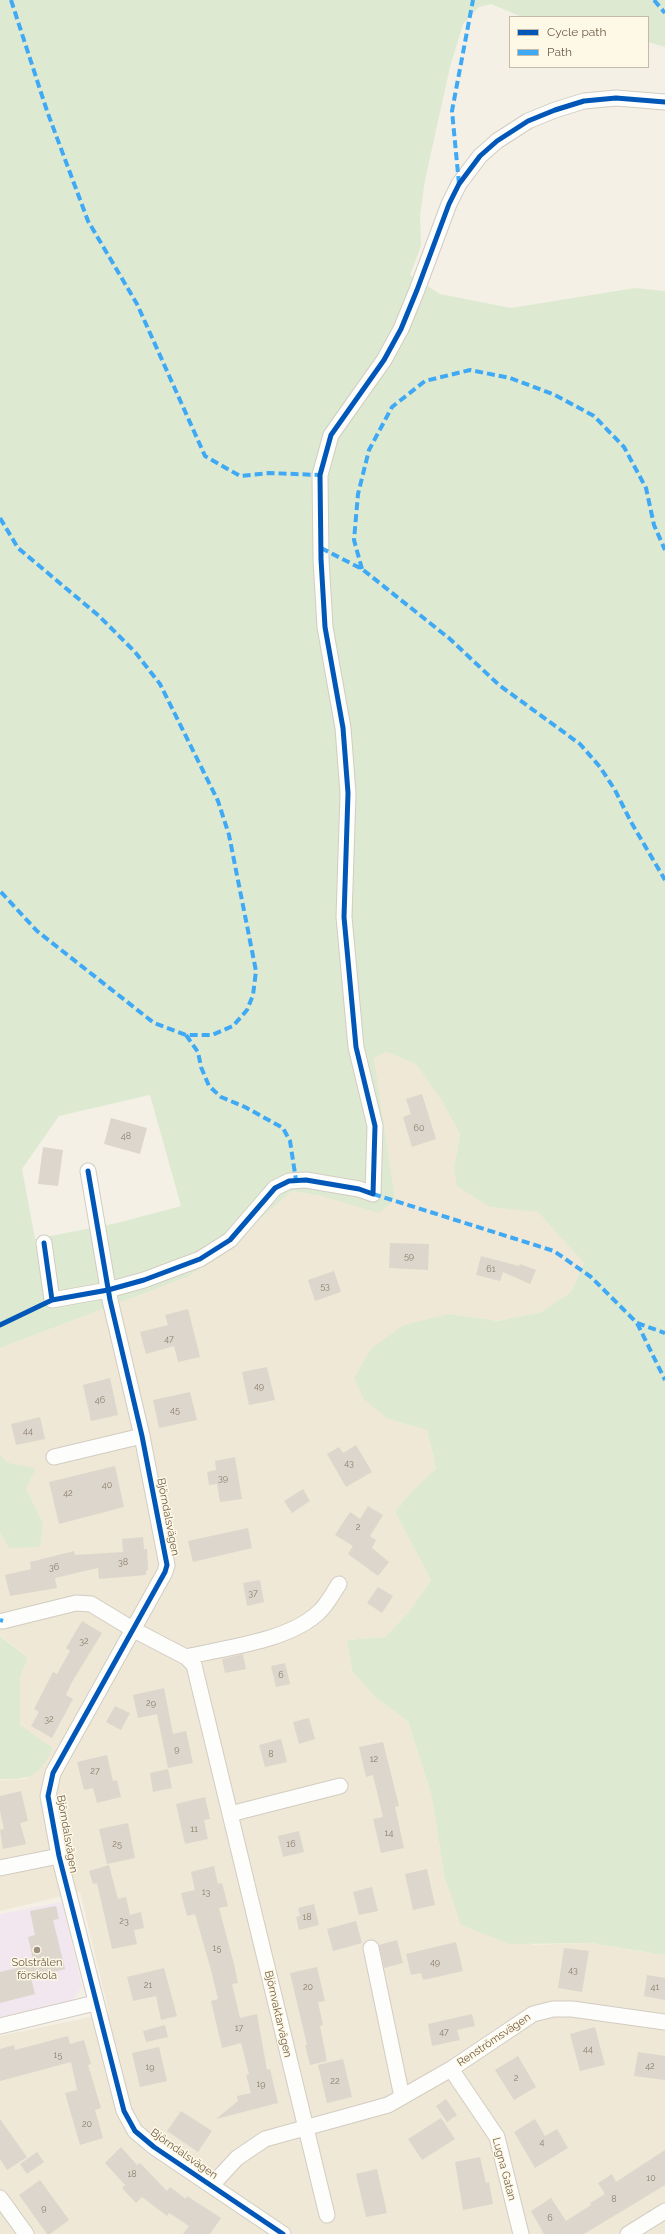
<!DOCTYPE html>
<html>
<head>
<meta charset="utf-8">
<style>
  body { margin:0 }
  #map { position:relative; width:665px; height:2234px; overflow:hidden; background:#f4f0e6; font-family:Raleway,sans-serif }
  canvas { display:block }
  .legend { position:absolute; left:509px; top:16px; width:140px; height:52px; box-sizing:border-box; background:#fef8e6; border:1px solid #c5baa7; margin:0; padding:5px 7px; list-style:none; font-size:12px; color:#6f5d49 }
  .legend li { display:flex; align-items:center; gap:8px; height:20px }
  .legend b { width:20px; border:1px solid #c5baa7 }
</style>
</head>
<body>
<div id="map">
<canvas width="665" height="2234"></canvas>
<ul class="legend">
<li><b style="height:5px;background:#0057b8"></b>Cycle path</li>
<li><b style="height:5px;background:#3fa9f5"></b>Path</li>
</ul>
</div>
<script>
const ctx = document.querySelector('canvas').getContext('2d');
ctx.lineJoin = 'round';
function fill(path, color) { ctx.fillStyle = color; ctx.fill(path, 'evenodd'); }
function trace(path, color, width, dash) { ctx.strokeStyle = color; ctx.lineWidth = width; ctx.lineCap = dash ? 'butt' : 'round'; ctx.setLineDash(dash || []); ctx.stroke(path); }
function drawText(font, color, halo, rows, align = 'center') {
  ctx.font = font + ' Raleway,sans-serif'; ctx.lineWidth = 3; ctx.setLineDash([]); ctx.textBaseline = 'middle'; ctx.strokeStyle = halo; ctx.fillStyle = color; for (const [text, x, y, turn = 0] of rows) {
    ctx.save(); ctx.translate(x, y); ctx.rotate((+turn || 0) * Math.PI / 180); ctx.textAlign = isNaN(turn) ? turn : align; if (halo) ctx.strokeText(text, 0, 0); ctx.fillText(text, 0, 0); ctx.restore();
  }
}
const residential = new Path2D(`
  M386,1052L416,1064L442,1101L460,1134L454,1168L490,1207L538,1211L584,1263L571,1292L541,1312L498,1321L449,1314L388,1419L427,1430L436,1470L413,1490L395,1512L431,1580L409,1612L385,1637L347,1640L352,1671L377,1699L408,1721L432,1797L444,1875L533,1945L591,1943L665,1955V2234H0V2036L109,2013L80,1892L0,1911V1780L27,1779L20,1725V1678L28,1658L0,1635V1533L9,1548L43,1523L26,1488L0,1455V1348L187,1277L237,1246L257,1222L292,1191L322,1196L395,1199L374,1058Z`);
const education = new Path2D(`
  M62,1902L82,1986L73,2000L0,2017V1914Z`);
const green = new Path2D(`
  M0,0H665V47L648,42V17H522L491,4L479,7L463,24L450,67L425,180L420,216L421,246L410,275L440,294L511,308L635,288L665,291V1955L591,1943L510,1944L461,1925L444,1875L432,1797L408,1721L377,1699L352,1671L347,1640L385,1637L409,1612L431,1580L395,1512L413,1490L436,1469L427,1430L388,1419L364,1399L354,1378L371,1349L404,1325L449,1314L498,1321L541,1312L571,1292L584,1263L538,1212L490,1207L457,1186L454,1168L460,1134L442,1101L416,1064L386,1052L374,1058L395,1199L379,1213L322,1196L292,1191L257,1222L237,1246L187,1277L0,1348ZM150,1095L181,1206L117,1223L35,1239L22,1169L59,1116Z
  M0,1455L8,1463L36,1468L26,1488L43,1523L40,1547L9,1548L0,1533Z
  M0,1636L28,1658L20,1678V1725L53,1748C38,1778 32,1779 0,1779Z`);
const building = new Path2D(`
  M422,1094L436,1139L412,1147L403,1117L411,1114L406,1099Z
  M111,1118L147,1128L140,1154L104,1144Z
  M43,1147L63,1150L58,1186L38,1184Z
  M390,1243L429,1244L428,1270L389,1268Z
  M481,1256L519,1266L520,1264L536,1270L530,1284L503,1272L500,1281L476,1275Z
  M334,1271L341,1292L315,1301L308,1280Z
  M188,1309L200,1357L178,1362L174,1346L146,1354L140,1332L168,1325L165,1315Z
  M267,1367L275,1400L249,1405L242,1372Z
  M110,1378L118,1415L91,1421L83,1385Z
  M190,1392L197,1420L159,1428L153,1400Z
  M40,1417L45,1439L16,1445L11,1424Z
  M356,1445L372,1472L346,1487L327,1454L339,1447L343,1453Z
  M235,1457L242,1499L220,1502L217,1484L209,1485L207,1472L216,1470L215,1461Z
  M115,1466L124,1507L59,1524L49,1482Z
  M303,1489L310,1501L292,1513L284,1501Z
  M368,1506L383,1515L370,1536L376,1540L372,1548L389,1562L378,1576L348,1554L353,1546L335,1535L350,1512L360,1519Z
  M248,1528L252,1548L193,1562L188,1541Z
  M143,1537L144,1549H147L148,1570L146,1571V1575L99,1579L98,1568L55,1578L57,1588L10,1596L5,1575L31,1569L30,1562L74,1551L75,1555L123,1552L122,1539Z
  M260,1580L264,1602L247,1606L243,1583Z
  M378,1587L393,1596L382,1613L367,1603Z
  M82,1621L102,1633L72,1682L66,1695L73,1699L52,1738L31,1726L39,1712L34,1709L53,1672L57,1674L70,1651L66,1648Z
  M243,1654L246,1669L225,1673L222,1659Z
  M285,1663L290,1684L276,1687L271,1666Z
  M164,1688L173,1734L186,1731L193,1763L168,1768L157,1714L138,1718L133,1695Z
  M115,1706L130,1713L121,1730L106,1722Z
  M309,1718L315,1739L299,1744L293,1722Z
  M281,1739L287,1762L265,1767L259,1745Z
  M383,1742L399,1806L395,1807L404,1848L381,1853L373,1819L383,1817L373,1775L366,1777L359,1747Z
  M107,1755L113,1781L117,1780L121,1797L97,1803L93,1788L84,1790L77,1762Z
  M168,1769L172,1788L153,1792L150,1773Z
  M21,1791L28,1821L20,1823L26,1844L3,1849L0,1830L4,1829L0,1811V1796Z
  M205,1797L210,1819L204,1820L208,1839L185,1844L176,1804Z
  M128,1823L135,1858L107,1864L99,1829Z
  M299,1831L304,1852L283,1857L278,1836Z
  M109,1865L118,1899L126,1897L130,1915L141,1912L144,1928L134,1930L137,1944L112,1949L97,1883L93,1884L89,1871Z
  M214,1866L218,1884L222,1883L228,1906L219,1908L234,1964L238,1983L232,1984L240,2018L257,2014L267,2070L270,2069L278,2103L216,2119L238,2101L237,2096L251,2093L246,2075L249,2074L241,2043L222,2048L211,2001L218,1999L211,1970L195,1914L187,1916L181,1893L195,1890L191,1872Z
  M427,1869L435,1905L413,1910L405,1874Z
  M372,1887L378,1911L359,1915L353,1892Z
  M314,1904L319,1925L299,1930L296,1917L300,1916L298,1908Z
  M56,1906L59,1919L53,1920L65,1969L31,1978L35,1994L0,2003V1972L34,1964L28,1937L35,1935L30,1911Z
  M356,1921L362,1943L333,1951L327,1929Z
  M397,1940L403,1963L384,1968L379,1945Z
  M456,1942L463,1971L423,1980L421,1973L411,1975L406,1954Z
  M564,1948L589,1951L582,1992L558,1988Z
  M317,1967L325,2001L318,2002L323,2025L320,2026L327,2061L310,2065L305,2045H307L290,1973Z
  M164,1968L177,2016L161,2020L156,1996L133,2001L127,1977Z
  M647,1975L665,1978V2000L644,1996Z
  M472,2014L475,2026L457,2030L460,2040L432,2046L428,2024Z
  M165,2025L168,2037L146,2042L143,2031Z
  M595,2027L605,2065L580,2071L570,2034Z
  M68,2036L70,2044L84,2040L91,2064L88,2065L101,2108L95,2110L103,2138L80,2145L65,2093L77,2090L71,2062L0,2081V2049L14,2045L15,2050Z
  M159,2047L167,2081L140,2087L132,2053Z
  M638,2052L665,2056V2080L634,2076Z
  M518,2056L536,2087L514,2100L495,2070Z
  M343,2059L352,2097L327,2103L318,2065Z
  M446,2099L457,2115L447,2122L436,2106Z
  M181,2111L212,2131L198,2152L167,2131Z
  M441,2118L455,2139L422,2160L408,2139Z
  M0,2119L27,2157L7,2170L0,2159Z
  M535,2119L545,2136L557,2129L568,2148L535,2168L514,2132Z
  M121,2147L137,2165L140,2163L167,2191L170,2187L186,2199L187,2196L221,2218L210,2234H183L189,2226L169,2213L167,2216L142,2197L136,2203L122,2188L125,2185L105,2163Z
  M665,2150V2185L584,2234H544L531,2211L551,2198L566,2221L591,2205L590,2203L605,2194L598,2183L612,2174L616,2182Z
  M37,2152L44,2162L27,2174L20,2164Z
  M480,2157L486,2183L489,2182L493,2204L463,2210L455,2162Z
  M377,2169L387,2213L366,2217L356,2174Z
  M40,2180L69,2220L50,2234H47L19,2195Z`);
const minor = new Path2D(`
  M88,1171L110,1300L142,1436L167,1565L165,1572L53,1773L48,1796L59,1856L124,2111L135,2131L154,2147L283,2234
  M44,1243L52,1300L108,1290L144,1280L200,1259L230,1240L275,1188L289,1181L306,1180L359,1189L373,1194L375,1126L356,1047L344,917L348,793L343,728L325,627L321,559L320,475L331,435L384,360L401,329L417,290L449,204L459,184L480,156L497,141L528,121L555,110L584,101L616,98L665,102
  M54,1457L142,1436
  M3,1621L76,1603L91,1604L134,1630L186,1657L194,1665L327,2215
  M186,1657C227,1647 289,1641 319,1612C327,1605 333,1593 339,1584
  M230,1814L340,1786
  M0,1868L59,1856
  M371,1948L402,2097
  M0,2026L95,2003
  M451,2069L497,2137L521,2234
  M212,2185L237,2158L265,2139L388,2105L451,2069L533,2014L553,2009H572L665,2022
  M0,2198L26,2234
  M628,2234L665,2211`);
const quiet = new Path2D(`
  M11,0L47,111L88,221L137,304L205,456L240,476L269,473L320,475
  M654,0L665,13
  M459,184L452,111L473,0
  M0,518L18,548L99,616L135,652L160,684L218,801L229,835L256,971L253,995L247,1010L233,1026L212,1035H186L154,1023L37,931L0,891
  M321,548L362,569L450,639L499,685L580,744L600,767L615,790L631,822L665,880
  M362,569L354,540L358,494L369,450L392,407L425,381L470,370L510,378L555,395L594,416L624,447L646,488L654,525L665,550
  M186,1035L198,1052L201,1067L209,1086L221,1097L245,1107L283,1128L290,1141L296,1180
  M373,1194L554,1251L591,1277L637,1323L665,1380
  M637,1323L665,1333
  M0,1620L3,1621`);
const cycleway = new Path2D(`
  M88,1171L110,1300L142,1436L167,1565L165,1572L53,1773L48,1796L59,1856L124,2111L135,2131L154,2147L283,2234
  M44,1243L52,1300L108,1290L144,1280L200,1259L230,1240L275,1188L289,1181L306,1180L359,1189L373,1194L375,1126L356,1047L344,917L348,793L343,728L325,627L321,559L320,475L331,435L384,360L401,329L417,290L449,204L459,184L480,156L497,141L528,121L555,110L584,101L616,98L665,102
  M0,1325L52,1300`);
const markers = [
  [37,1950,4,"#9e9080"]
];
const numberNames = [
  ["60",419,1128],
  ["48",126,1136],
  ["59",409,1256],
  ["61",491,1269],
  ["53",325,1286],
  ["47",169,1339],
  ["49",259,1386],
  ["46",100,1400],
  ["45",175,1410],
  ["44",28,1431],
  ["43",349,1463],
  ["39",223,1478],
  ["40",107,1485],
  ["42",68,1493],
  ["2",358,1527],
  ["38",123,1562],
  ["36",54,1567],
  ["37",253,1593],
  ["32",84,1641],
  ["6",281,1675],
  ["29",151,1703],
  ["32",49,1719],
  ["9",177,1749],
  ["8",271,1754],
  ["12",374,1759],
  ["27",95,1771],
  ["11",194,1829],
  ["14",389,1833],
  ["25",117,1844],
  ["16",291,1844],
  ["13",206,1892],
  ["18",307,1917],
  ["23",124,1921],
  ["15",217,1948],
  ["49",435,1962],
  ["43",573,1970],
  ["21",148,1985],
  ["20",308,1987],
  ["41",655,1987],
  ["17",239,2028],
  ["47",444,2032],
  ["44",588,2049],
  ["15",58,2055],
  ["42",650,2066],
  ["19",150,2067],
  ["2",516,2078],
  ["22",335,2081],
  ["19",261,2084],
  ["20",87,2124],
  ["4",542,2142],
  ["18",132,2174],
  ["10",651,2178],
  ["8",614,2199],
  ["9",44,2208],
  ["6",550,2218]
];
const streetNames = [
  ["Björndalsvägen",168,1517,79],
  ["Björndalsvägen",67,1834,80],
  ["Björnvaktarvägen",278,2014,77],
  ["Renströmsvägen",494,2040,-34],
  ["Björndalsvägen",184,2154,35],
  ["Lugna Gatan",504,2169,75]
];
const poiNames = [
  ["Solstrålen",37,1963],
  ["förskola",37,1976]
];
fill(residential, '#efe8d6');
fill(education, '#f2e6ef');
fill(green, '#ddead1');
fill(building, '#ddd6cc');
trace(minor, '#d2ccc2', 17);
trace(minor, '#fdfdfb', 15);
trace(quiet, '#3fa9f5', 4, [8, 4]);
trace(cycleway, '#0057b8', 5);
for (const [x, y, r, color] of markers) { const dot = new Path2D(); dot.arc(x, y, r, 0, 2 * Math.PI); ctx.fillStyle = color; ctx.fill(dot); trace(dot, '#fef8e6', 1.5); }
drawText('9px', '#8d7e6c', null, numberNames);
drawText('11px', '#6f5d49', '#fef8e6', streetNames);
drawText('11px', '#6f5d49', '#fef8e6', poiNames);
</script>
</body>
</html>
